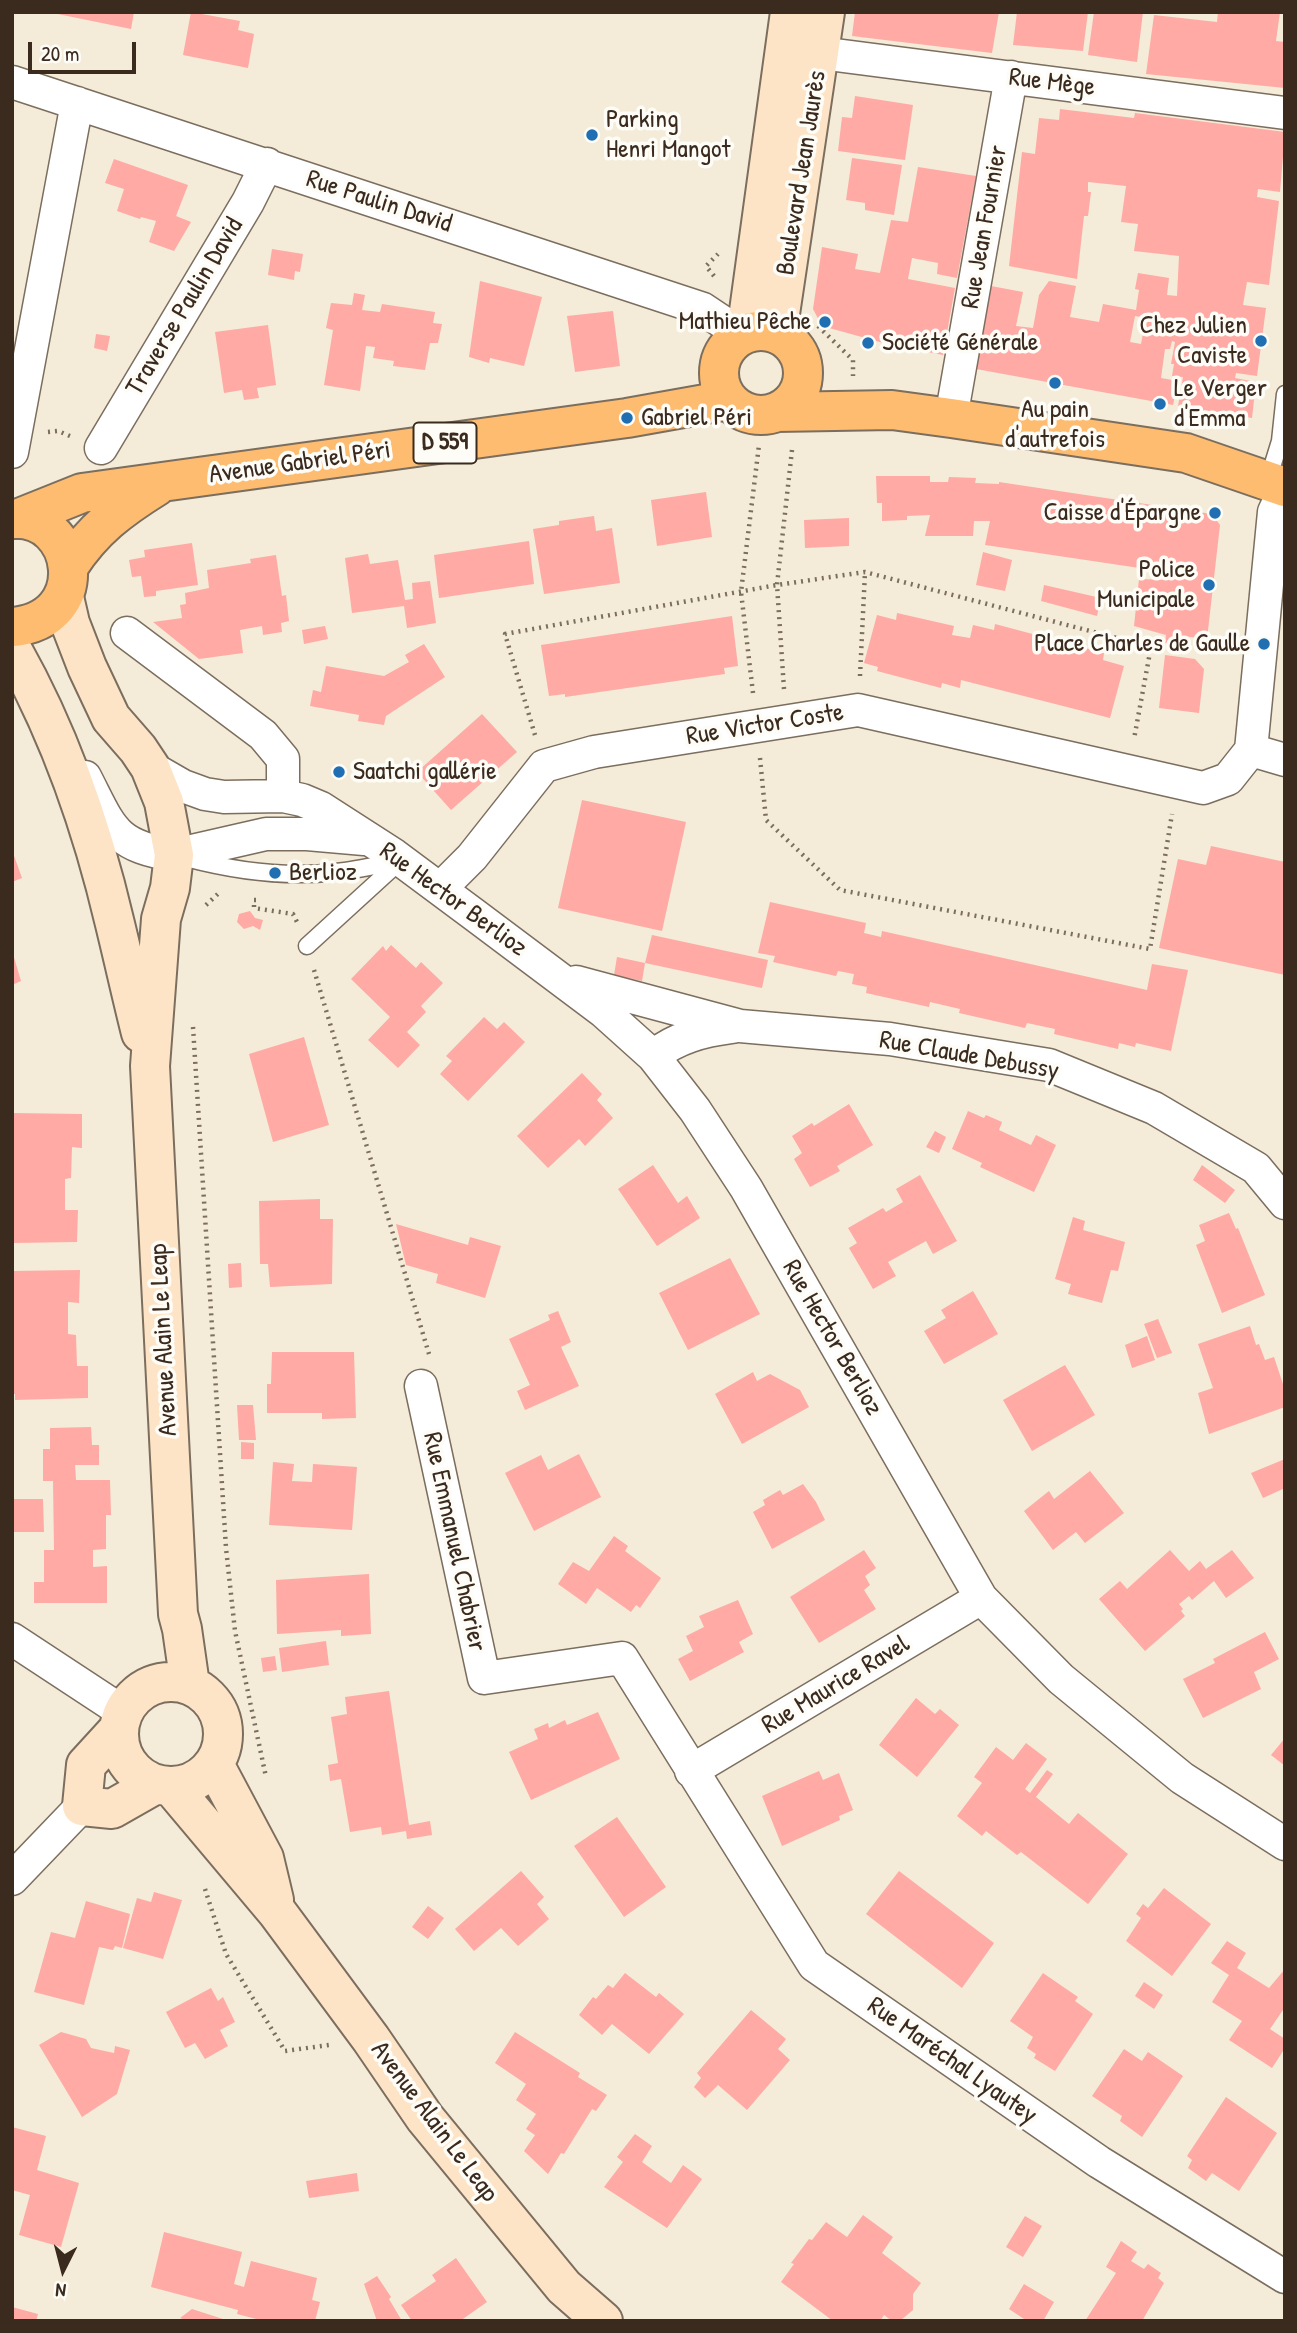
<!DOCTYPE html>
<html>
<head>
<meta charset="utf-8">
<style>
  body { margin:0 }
  #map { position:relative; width:1297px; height:2333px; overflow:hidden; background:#f4ecd8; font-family:"Patrick Hand",sans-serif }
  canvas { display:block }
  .frame { position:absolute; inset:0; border:14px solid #3b2a1e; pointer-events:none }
  .north { position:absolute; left:28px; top:2235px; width:70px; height:70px; -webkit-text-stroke:5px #fdfcf7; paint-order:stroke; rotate:186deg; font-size:19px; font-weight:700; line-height:28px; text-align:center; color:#3b2a1e }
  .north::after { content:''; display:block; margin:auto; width:24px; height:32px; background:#3b2a1e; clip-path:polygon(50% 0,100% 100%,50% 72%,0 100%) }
  .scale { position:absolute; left:28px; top:42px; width:108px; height:32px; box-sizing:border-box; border:4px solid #3b2a1e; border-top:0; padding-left:9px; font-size:21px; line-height:24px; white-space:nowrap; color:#3b2a1e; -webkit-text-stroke:5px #fdfcf7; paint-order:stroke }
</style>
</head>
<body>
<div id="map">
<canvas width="1297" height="2333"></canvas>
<div class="frame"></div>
<div class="north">N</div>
<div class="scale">20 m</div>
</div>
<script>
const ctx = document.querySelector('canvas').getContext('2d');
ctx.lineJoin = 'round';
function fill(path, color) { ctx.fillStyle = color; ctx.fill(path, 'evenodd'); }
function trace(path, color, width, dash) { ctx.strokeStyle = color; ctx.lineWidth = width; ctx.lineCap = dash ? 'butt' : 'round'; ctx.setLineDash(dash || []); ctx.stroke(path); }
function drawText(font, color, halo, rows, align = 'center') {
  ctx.font = font + ' "Patrick Hand",sans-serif'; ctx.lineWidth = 7; ctx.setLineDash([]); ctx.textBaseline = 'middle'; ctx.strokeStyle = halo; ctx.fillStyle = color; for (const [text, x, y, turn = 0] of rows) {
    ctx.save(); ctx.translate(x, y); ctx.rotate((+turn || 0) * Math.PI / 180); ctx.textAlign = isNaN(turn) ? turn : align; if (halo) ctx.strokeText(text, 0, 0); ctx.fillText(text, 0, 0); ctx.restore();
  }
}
const building = new Path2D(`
  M48,12H134L131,29Z
  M191,12L240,21L238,30L254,34L248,68L183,55Z
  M855,12H999L992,53L852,36Z
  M1017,12H1088L1083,51L1013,45Z
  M1094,12H1143L1137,62L1088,55Z
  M1218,12H1280L1276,41L1285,42V88L1146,74L1154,15L1217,22Z
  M855,96L913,105L905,160L838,151L842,117L852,118Z
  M1060,109L1134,118L1135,113L1285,132L1280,192L1258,189L1257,197L1279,201L1269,285L1247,282L1243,305L1266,308L1257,376L1236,373L1235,378L1256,382L1252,418L1178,406L1183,377L1172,376L1174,364H1171L1175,342L1172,341L1170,349H1165L1161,378L1178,381L1173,405L976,369L991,286L1023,292L1016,326L1033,328L1039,295L1049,281L1076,286L1070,317L1099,322L1103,304L1136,310L1139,290L1135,289L1138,273L1169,278L1167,295L1177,296L1179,256L1134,251L1138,224L1121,222L1126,186L1088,182V192H1091L1088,216H1084L1077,279L1009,266L1022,152L1035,154L1039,118L1059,120ZM1135,316L1146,318L1141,344L1130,342Z
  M852,158L902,165L894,215L865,210V203L846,200Z
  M114,159L188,185L176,216L191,222L174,251L149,242L156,221L141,217L140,219L117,211L124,189L105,183Z
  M918,167L976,176L957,278L937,274L938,263L912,258L908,279L955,288L943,355L887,344L822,326L813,309L822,247L858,254L855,269L880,273L891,220L908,222Z
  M272,249L303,254L300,272L295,271L294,280L268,275Z
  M480,281L542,297L524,366L490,358L489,363L469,357Z
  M354,293L365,295L362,310L380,312L382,304L435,312L433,323L442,324L438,343H430L425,370L393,366L394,361L373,358L375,347L366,346L360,391L324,385L333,330L326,328L331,303L352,305Z
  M613,311L620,366L575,372L567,316Z
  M268,325L276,385L257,388L259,398L244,400L242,390L224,393L215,332Z
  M96,334L110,336L107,351L94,348Z
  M876,476H930V482H948L949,477L976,478L975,483L999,484V482L1212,514L1220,525L1207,639L1183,636L1182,644L1165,643L1166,635L1134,626L1139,579L1172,580L1173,573L985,545L990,521H974L973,536H925L930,515L907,516V520L882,521V503H877Z
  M706,492L712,537L657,546L651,500Z
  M594,516L596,531L612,528L620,583L544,594L533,529L559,525V521Z
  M849,518V546L805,548L804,520Z
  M529,541L534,584L439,598L434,555Z
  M192,543L198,585L156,591V596L144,597L141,576L132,577L129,560L145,557L144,550Z
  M983,552L1012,560L1005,591L976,585Z
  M368,554L370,564L398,560L405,600L413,599L412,583L430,581L436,623L407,628L404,606L352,613L345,558Z
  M276,555L282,596L286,595L289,621L281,623L282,632L263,635L262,626L240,630L243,653L199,659L153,622L182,618L180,605L186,604L185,593L209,588L207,570L251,563L250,559Z
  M1044,585L1101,598L1097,616L1041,601Z
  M897,613L954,626L952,635L970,638L973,625L994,630L995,624L1104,653L1103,660L1124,666L1110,718L961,680L960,688L942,683L941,688L877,671L878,667L864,663L877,615L896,620Z
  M732,616L738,666L724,668L725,674L565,697V694L549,696L541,645Z
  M325,626L328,639L304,644L302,630Z
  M424,644L445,677L386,716L384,725L358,721L359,715L310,706L313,690L321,692L326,666L384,676L409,662L405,655Z
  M1165,655L1195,659L1204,669L1199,713L1159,708Z
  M482,714L517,752L451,810L417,772Z
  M582,800L686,822L662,931L558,908Z
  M1211,846L1285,862V975L1159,948L1178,859L1206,865Z
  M12,850L22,878L12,882Z
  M770,902L866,923L864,933L881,937L882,931L1147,990L1152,964L1188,970L1171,1051L1136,1043L1135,1047L1119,1043L1118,1049L1054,1034L1055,1029L1027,1023L1025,1028L959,1013L960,1009L930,1002L929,1007L866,993L867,987L852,984L854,974L838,971L836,976L773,962L775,956L758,953Z
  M250,911L255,918L263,920L260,930L253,926L244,929L237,922L239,914Z
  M652,935L768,960L762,988L645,963Z
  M391,945L416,968L421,962L443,983L421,1006L426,1012L407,1032L420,1045L398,1068L368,1040L390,1017L351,979L383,946L386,951Z
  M13,954L21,981L12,985V955Z
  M617,957L645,963L642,981L614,975Z
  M484,1017L497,1029L504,1022L525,1042L468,1101L440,1074L452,1061L446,1056Z
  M304,1037L329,1125L273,1142L249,1054Z
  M582,1073L602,1094L597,1100L613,1118L585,1146L579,1139L548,1168L517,1136Z
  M849,1104L873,1145L837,1166L840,1171L810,1187L794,1159L802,1153L792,1136L812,1123L814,1126Z
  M968,1111L984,1118L986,1115L1002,1122L999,1130L1031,1145L1036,1135L1056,1145L1034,1192L980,1167L982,1163L952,1149Z
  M12,1113L82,1114V1148L72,1147L71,1178L65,1179V1210H78L77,1242L12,1243Z
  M935,1131L946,1137L939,1153L926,1147Z
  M653,1165L678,1203L687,1196L700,1218L657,1246L618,1189Z
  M1202,1165L1235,1190L1225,1203L1193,1180Z
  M920,1175L957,1241L933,1254L926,1241L888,1262L896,1276L873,1289L849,1248L857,1243L848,1228L883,1208L886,1212L903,1202L896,1189Z
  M320,1199V1219H333L332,1284L270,1287L268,1264H260L259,1201Z
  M1229,1213L1236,1229L1238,1228L1265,1295L1222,1313L1196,1245L1205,1241L1199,1225Z
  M1073,1217L1085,1221L1083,1230L1125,1242L1118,1271L1111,1270L1102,1303L1068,1294L1071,1284L1055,1279Z
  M396,1224L468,1245L470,1237L501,1246L485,1298L436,1283L438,1274L406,1265Z
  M730,1258L760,1314L688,1350L659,1293Z
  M241,1263L242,1287L229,1288L228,1264Z
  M80,1270L79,1303L68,1302V1334L76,1335L77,1366H88V1398L15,1400V1394H12V1271Z
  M973,1291L998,1334L944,1364L924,1331L946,1318L941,1310Z
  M558,1311L571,1342L561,1347L579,1386L525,1410L517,1391L530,1385L509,1339L550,1320L548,1315Z
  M1158,1319L1172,1353L1157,1358L1144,1324Z
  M1250,1326L1256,1345L1259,1344L1265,1360L1274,1357L1285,1390V1407L1209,1434L1198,1393L1213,1388L1198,1344Z
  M1147,1336L1155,1360L1132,1368L1125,1345Z
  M272,1352H354L356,1418L322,1419V1413H267V1384H271Z
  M1065,1365L1095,1415L1032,1451L1003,1400Z
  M753,1372L757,1381L770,1374L800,1390L809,1407L742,1444L715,1394Z
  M237,1405H253L256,1440H239Z
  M91,1427L92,1445H99V1465H75L76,1480H110L111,1515H106V1549L93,1550V1567L107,1566V1603H34V1582H44V1550H54L53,1481H43V1449H50V1428Z
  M241,1442L254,1443V1459H241Z
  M579,1454L601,1497L534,1531L505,1473L541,1455L548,1470Z
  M1285,1459V1488L1263,1498L1251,1473Z
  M273,1462L294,1464L292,1481L312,1482L313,1464L357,1467L352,1530L269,1525Z
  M1090,1471L1124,1513L1085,1543L1076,1532L1053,1550L1024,1511L1049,1491L1054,1499Z
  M803,1484L816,1502L825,1520L772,1549L753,1512L765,1505L763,1500L780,1490L783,1495Z
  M12,1499H43L44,1532H12Z
  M614,1536L628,1546L625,1551L661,1578L640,1608L636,1605L631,1612L597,1588L586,1604L558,1584L573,1562L589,1571Z
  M864,1550L876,1568L865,1576L870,1585L864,1590L876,1609L819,1643L790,1597Z
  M1170,1550L1189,1571L1200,1561L1206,1569L1232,1550L1254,1578L1226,1598L1214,1581L1192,1600L1189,1596L1179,1604L1183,1609L1181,1611L1185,1616L1145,1651L1099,1599L1120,1581L1127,1589Z
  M369,1574L371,1634L341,1636V1630L277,1634L276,1580Z
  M738,1600L753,1634L739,1642L744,1652L690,1681L678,1659L693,1651L686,1636L704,1627L699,1616Z
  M1265,1632L1279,1659L1254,1672L1261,1689L1203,1718L1183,1679L1215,1663L1213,1659Z
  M326,1641L329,1665L282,1672L279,1648Z
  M275,1656L277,1670L263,1672L261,1658Z
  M389,1691L409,1825L430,1821L432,1835L407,1839L406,1831L382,1835L381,1827L350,1832L341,1779L330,1781L328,1765L338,1763L331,1717L347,1714L345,1697Z
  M916,1698L935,1714L940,1709L959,1725L917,1777L879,1745Z
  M598,1712L620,1759L531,1800L509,1752L538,1739L534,1729L548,1723L549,1728L565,1720L567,1725Z
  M1285,1738V1766L1271,1755Z
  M1026,1743L1047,1759L1025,1789L1030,1793L1047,1770L1053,1774L1036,1797L1069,1824L1078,1813L1128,1854L1088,1904L1021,1852L1017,1855L986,1831L982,1836L957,1816L982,1783L974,1777L996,1747L1013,1760Z
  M819,1771L823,1780L839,1773L853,1810L839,1816L840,1820L782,1846L762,1796Z
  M617,1817L666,1887L624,1917L574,1846Z
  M521,1871L544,1897L537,1904L549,1919L518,1946L501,1928L474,1951L455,1929Z
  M899,1871L994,1943L962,1988L866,1914Z
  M1164,1888L1211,1924L1172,1976L1126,1941L1141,1918L1136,1914L1143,1904L1148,1908Z
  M154,1892L182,1900L163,1959L123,1948L137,1898L151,1902Z
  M86,1901L130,1914L122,1948L115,1946L113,1950L99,1947L84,2005L34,1992L51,1932L75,1938Z
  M428,1906L444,1918L428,1939L412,1927Z
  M1227,1941L1246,1953L1237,1968L1269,1988L1285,1969V2007L1270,2029L1285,2039V2048L1272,2068L1229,2040L1242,2021L1212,2002L1229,1975L1211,1963Z
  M625,1973L656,1997L659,1993L684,2014L649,2054L612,2024L602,2035L579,2015L593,1997L596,1999L608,1985L613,1988Z
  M1043,1973L1078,1997L1075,2001L1093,2014L1055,2071L1034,2058L1036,2054L1027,2048L1033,2037L1010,2021Z
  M1144,1982L1163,1995L1154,2009L1135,1996Z
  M211,1988L218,2001L223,1997L235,2022L220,2030L228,2046L205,2059L195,2043L185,2048L166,2012Z
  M751,2010L786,2039L778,2049L790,2060L747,2110L718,2085L705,2098L694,2087L701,2078L697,2073Z
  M61,2032L86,2039L91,2048L114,2053L115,2046L130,2050L117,2094L82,2117L39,2045Z
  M515,2032L580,2073L578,2077L607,2095L596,2111L592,2109L564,2154L561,2153L548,2174L524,2151L535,2135L526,2129L536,2114L516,2100L526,2084L495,2063Z
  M1124,2049L1142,2061L1148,2052L1183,2076L1142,2137L1120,2121L1122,2116L1092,2096Z
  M1226,2097L1277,2133L1239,2191L1212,2173L1206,2181L1188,2168L1192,2160L1187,2156Z
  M12,2127L46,2136L37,2170L79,2183L61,2247L19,2235L30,2195L12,2190Z
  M635,2134L652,2146L642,2162L671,2183L683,2165L702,2179L667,2228L604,2187L623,2162L617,2157Z
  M357,2173L359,2191L309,2198L306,2181Z
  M863,2215L893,2237L882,2253L921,2283L913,2294V2310L901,2320L892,2321L884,2315L880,2321H833L781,2282L794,2264L791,2263L809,2239L812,2240L826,2222L847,2237Z
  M1025,2216L1042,2226L1023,2257L1006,2247Z
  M164,2232L242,2252L234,2284L244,2287L251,2261L317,2278L312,2300L320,2302L315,2321L271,2319L270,2321H264L237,2314L238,2310L151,2287Z
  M1121,2241L1137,2252L1131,2261L1144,2269L1148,2264L1161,2273L1158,2278L1164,2283L1142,2321H1085L1116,2273L1106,2267Z
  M456,2258L487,2302L460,2321H412L401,2305L436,2281L432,2275Z
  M377,2276L391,2297L389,2299L402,2321H377L364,2284Z
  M1024,2284L1054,2302L1043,2321H1027L1009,2309Z
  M12,2307L38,2314L36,2321H12Z
  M192,2309L226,2320V2321H188L180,2318Z`);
const path = new Path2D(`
  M714,276L706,266L718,254
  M818,326L853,360V376
  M48,432L58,431L70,436
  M860,676L865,572
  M784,689L777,585L792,450
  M753,693L741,592L759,445
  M535,735L505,634L777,585L865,572L1151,647L1134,739
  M760,758L766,820L840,890L1150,949L1172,814
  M256,900H254V908L293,914L297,922
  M206,905L220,892
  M314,970L429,1354
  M193,1027L226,1548L235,1631L266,1777
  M205,1889L226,1954L285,2051L329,2045`);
const lane = new Path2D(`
  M1268,480L1280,441L1285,394
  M186,858C235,871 285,878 336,872C357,870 378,865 399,861
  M307,946L399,862`);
const street = new Path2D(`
  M820,53L1285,113
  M12,82L703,309L727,325L738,337
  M951,418L1011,77
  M101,448L248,202L267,164
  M12,452L77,103
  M1285,489L1274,512L1251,750L1285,760
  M127,633L263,735L283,759V796
  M150,767L183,786L205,794L224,797L283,796L302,800L321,808L394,855L476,916L604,1012L653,1056L695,1110L746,1188L981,1598L1061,1679L1182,1778L1285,1844
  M85,777C111,827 113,846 174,855L266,834H307L364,839
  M440,889L472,857L544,766L594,752L858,710L1203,788L1228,779L1251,750
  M576,982L740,1026L890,1039L1049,1065L1154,1108L1256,1168L1285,1203
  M653,1056C678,1037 702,1031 732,1027
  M421,1386L484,1678L622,1658L814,1965L1099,2162L1285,2277
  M12,1639L123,1712
  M691,1771L981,1598
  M12,1879L82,1806`);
const secondary = new Path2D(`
  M746,333L790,12
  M777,334L825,12
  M64,597L70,623L87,667L111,718L138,749L150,767L164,802L174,855L170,888L161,919L150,1066L178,1614L182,1629L190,1685
  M12,649C60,734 93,830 115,924C124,961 132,997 141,1033
  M119 1734a52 52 0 1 1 104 0a52 52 0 1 1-104 0Z
  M118,1730L86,1765L82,1806L112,1809L156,1784
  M214,1764L264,1858L274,1900
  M171,1786L277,1912L371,2039L425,2118L564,2287L603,2321`);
const primary = new Path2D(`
  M719 373a42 42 0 1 1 84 0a42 42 0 1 1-84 0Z
  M777,412L892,410L951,418L1186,453L1285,487
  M12,519C78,514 95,620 12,627
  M17,519L82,493L627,418L728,400
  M69,566C93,529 120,509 157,486`);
const markers = [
  [592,135,7,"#1f6fb2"],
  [825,322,7,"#1f6fb2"],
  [1261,341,7,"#1f6fb2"],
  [868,343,7,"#1f6fb2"],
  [1055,383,7,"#1f6fb2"],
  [1160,404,7,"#1f6fb2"],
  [627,418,7,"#1f6fb2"],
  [1215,513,7,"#1f6fb2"],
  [1209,585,7,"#1f6fb2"],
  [1264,644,7,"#1f6fb2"],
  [339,772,7,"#1f6fb2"],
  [275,873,7,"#1f6fb2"]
];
const shields = [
  [445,443,63]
];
const shieldNames = [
  ["D 559",445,443]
];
const streetNames = [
  ["Rue Mège",1052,83,7],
  ["Boulevard Jean Jaurès",802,173,-81],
  ["Rue Paulin David",379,202,18],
  ["Rue Jean Fournier",985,227,-80],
  ["Traverse Paulin David",185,307,-59],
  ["Avenue Gabriel Péri",300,463,-8],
  ["Rue Victor Coste",765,725,-9],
  ["Rue Hector Berlioz",453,900,36],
  ["Rue Claude Debussy",969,1056,10],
  ["Rue Hector Berlioz",832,1338,60],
  ["Avenue Alain Le Leap",164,1340,-93],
  ["Rue Emmanuel Chabrier",454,1542,78],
  ["Rue Maurice Ravel",836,1685,-31],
  ["Rue Maréchal Lyautey",952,2061,35],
  ["Avenue Alain Le Leap",434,2122,53]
];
const poiNames = [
  ["Parking",606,120],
  ["Henri Mangot",606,150],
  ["Mathieu Pêche",811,322,"right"],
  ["Chez Julien",1247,326,"right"],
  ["Caviste",1247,356,"right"],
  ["Société Générale",882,343],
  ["Le Verger",1174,389],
  ["d'Emma",1174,419],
  ["Au pain",1055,410,"center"],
  ["d'autrefois",1055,440,"center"],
  ["Gabriel Péri",641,418],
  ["Caisse d'Épargne",1201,513,"right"],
  ["Police",1195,570,"right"],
  ["Municipale",1195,600,"right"],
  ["Place Charles de Gaulle",1250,644,"right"],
  ["Saatchi gallérie",353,772],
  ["Berlioz",289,873]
];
fill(building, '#ffaaa4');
trace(lane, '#7c6e5f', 19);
trace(street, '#7c6e5f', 35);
trace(secondary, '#7c6e5f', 42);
trace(primary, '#7c6e5f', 42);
trace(path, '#7c6e5f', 4.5, [2, 5]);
trace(lane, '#fff', 16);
trace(street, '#fff', 32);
trace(secondary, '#fee4c6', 38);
trace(primary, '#fdbc70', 38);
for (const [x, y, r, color] of markers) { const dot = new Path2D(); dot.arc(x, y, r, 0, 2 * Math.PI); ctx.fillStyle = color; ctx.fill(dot); trace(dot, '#fdfcf7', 2.5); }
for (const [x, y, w] of shields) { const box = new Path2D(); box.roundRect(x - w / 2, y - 20.5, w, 41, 5); ctx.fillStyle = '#fdfcf7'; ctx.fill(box); trace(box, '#3b2a1e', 2); }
drawText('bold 24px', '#3b2a1e', null, shieldNames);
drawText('26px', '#3b2a1e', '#fdfcf7', streetNames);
drawText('26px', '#3b2a1e', '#fdfcf7', poiNames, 'left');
</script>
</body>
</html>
